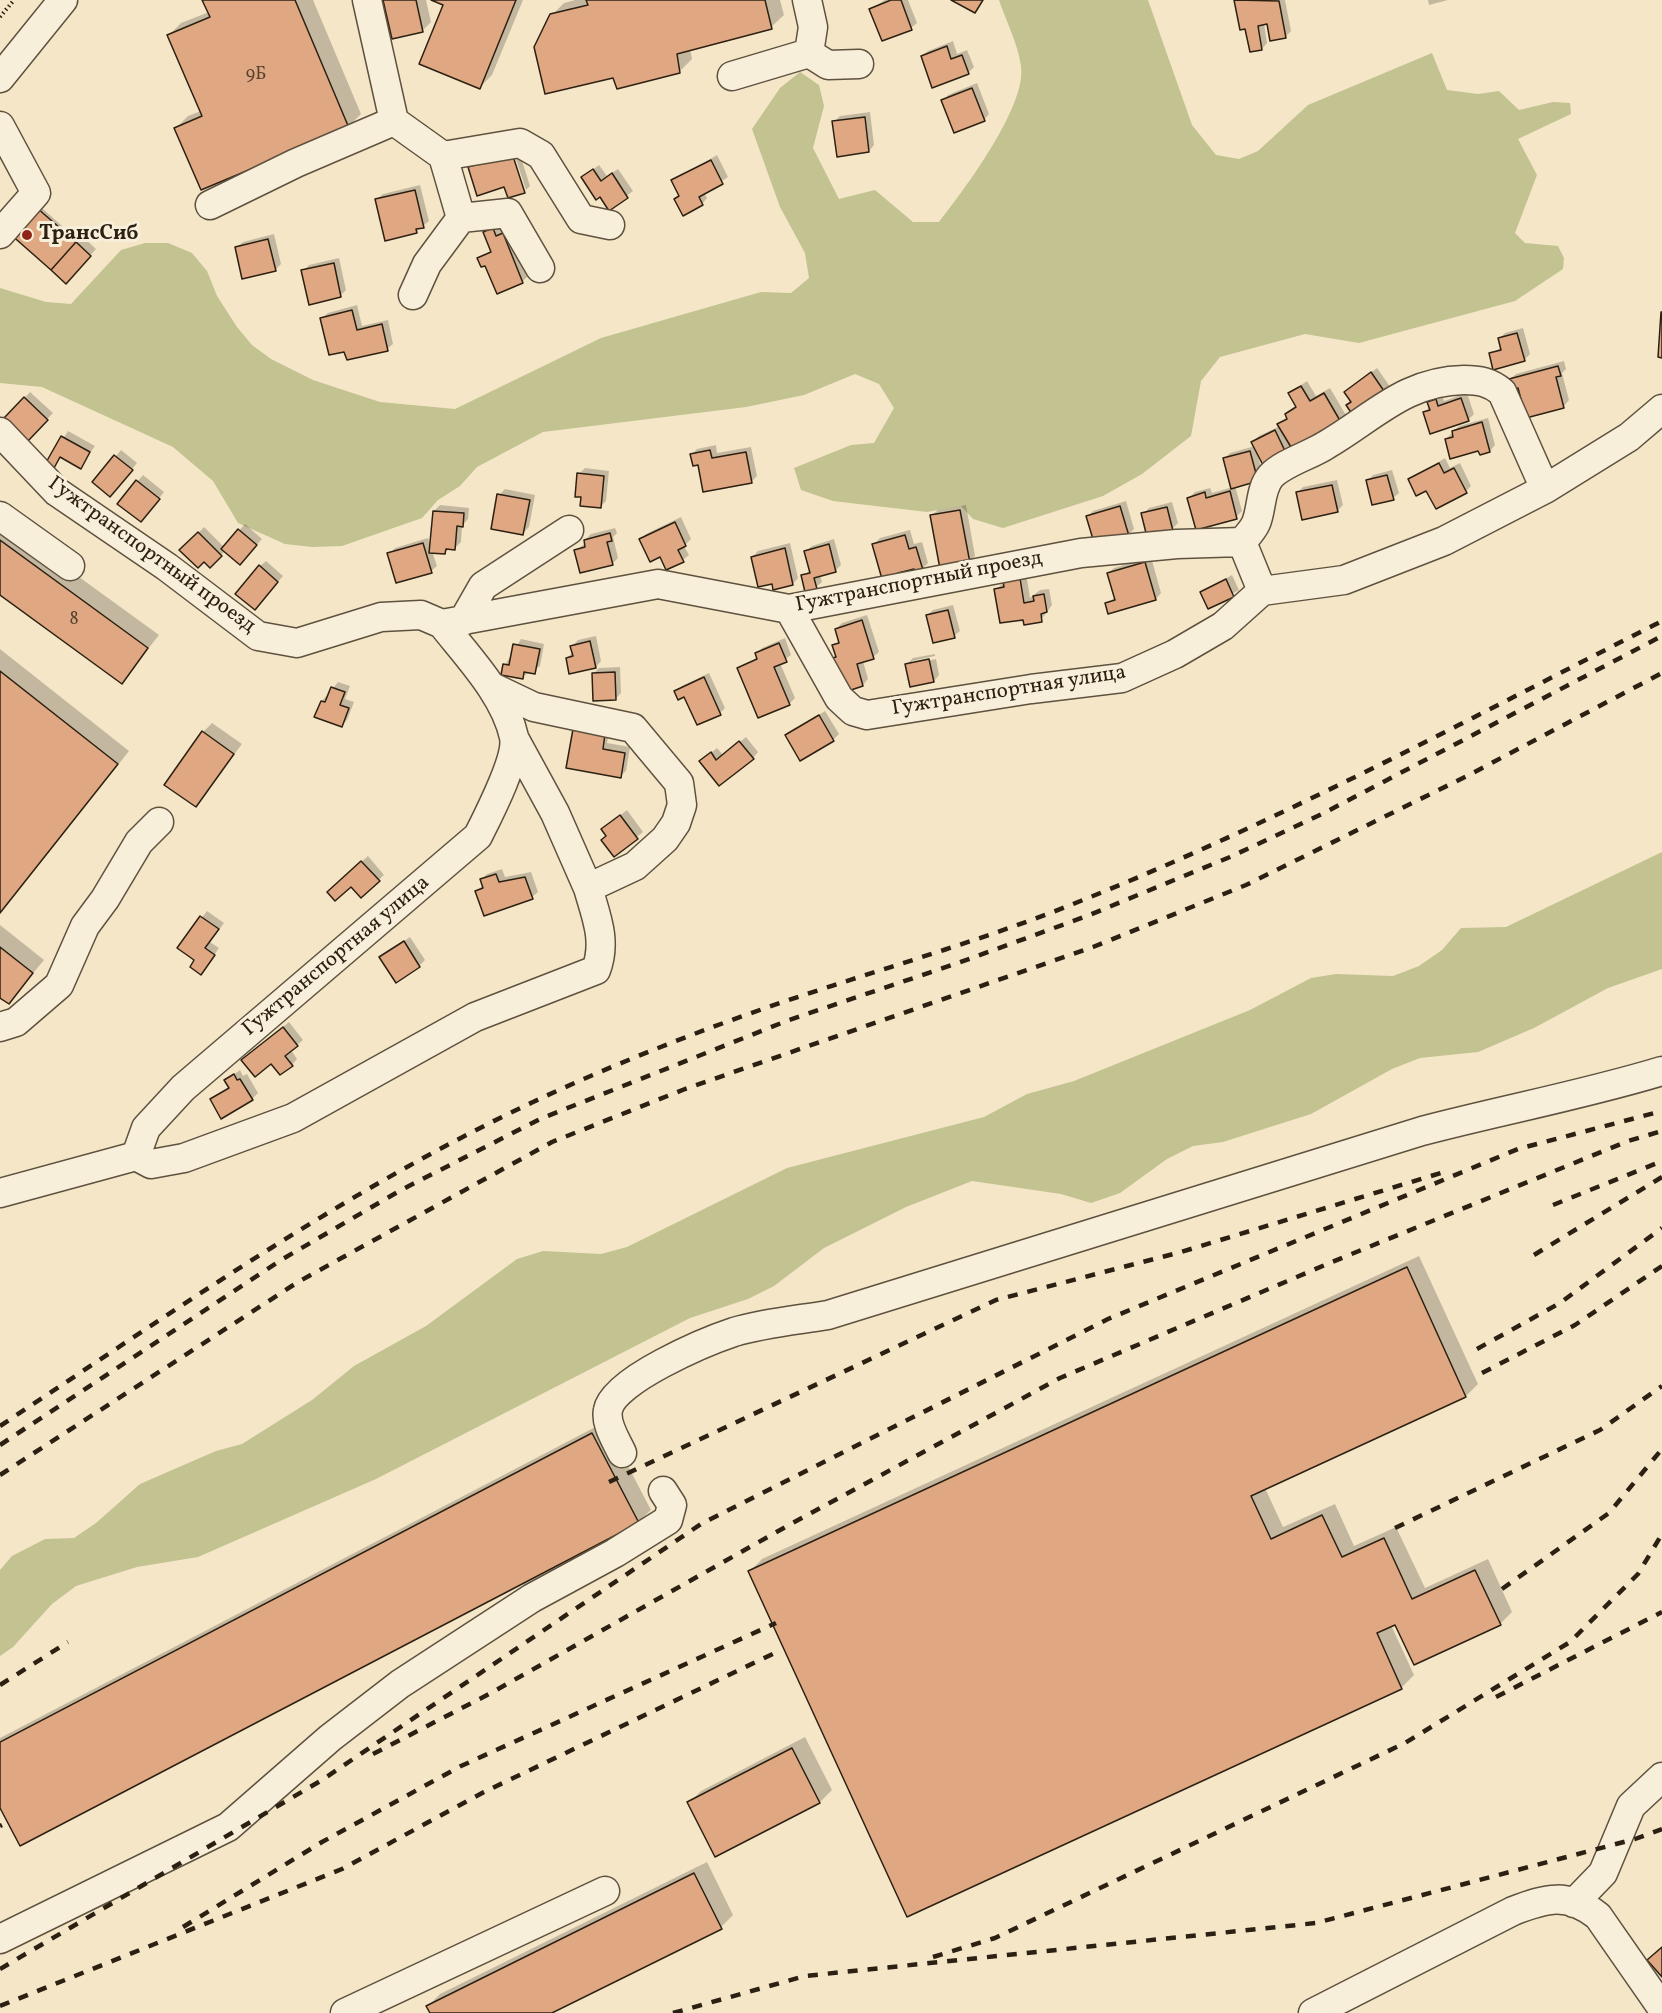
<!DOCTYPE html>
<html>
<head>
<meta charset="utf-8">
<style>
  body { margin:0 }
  canvas { display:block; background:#f4e6c7 }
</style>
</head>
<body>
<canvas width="1662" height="2013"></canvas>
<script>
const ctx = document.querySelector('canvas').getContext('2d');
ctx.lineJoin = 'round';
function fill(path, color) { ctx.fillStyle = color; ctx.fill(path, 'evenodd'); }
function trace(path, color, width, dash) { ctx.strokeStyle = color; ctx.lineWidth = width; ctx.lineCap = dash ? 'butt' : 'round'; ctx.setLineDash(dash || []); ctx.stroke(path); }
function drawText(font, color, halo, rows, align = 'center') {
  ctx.font = font + ' Vollkorn,serif'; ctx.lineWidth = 6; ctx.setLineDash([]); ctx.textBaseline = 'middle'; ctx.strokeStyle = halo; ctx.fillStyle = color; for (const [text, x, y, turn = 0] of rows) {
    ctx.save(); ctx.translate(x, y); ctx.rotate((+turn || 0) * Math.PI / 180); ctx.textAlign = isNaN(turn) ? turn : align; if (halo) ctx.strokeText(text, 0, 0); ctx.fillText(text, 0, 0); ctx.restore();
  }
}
const green = new Path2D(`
  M999,0H1148L1192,125L1216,155L1239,159L1258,151L1308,105L1432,53L1447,90L1478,94L1499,91L1519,110L1553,102L1570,103L1571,114L1518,139L1537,175L1515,233L1525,243L1558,246L1564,258L1563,269L1515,301L1359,343L1305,334L1220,357L1201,381L1191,436L1142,474L1103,496L1003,528L973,519L961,506L927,512L833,501L801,490L794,468L851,445L874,443L894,408L879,384L855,374L804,395L746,407L543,432L477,467L460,486L438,500L422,518L342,546L312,547L285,544L238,523L213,481L173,447L42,387L0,383V288L46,302L71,304L121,250L145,243H168L192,253L207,271L217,296L237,327L252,345L271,359L313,380L380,402L455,409L601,338L761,292L791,293L809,278L805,253L780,207L752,129L780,88L800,72L819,85L824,106L813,148L839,199L875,190L913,222H939C964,190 1027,106 1021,66C1018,44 1006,21 999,0Z
  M1662,852V969L1608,988L1534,1028L1478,1052L1420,1058L1392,1069L1311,1114L1223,1142L1193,1146L1167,1159L1120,1193L1091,1203L1061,1194L972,1181L906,1207L824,1248L774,1286L748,1299L690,1318L376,1479L198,1557L137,1567L76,1586L52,1604L13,1647L0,1656V1570L12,1556L45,1539L74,1538L96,1523L140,1484L216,1451L242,1444L312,1400L354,1366L426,1326L517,1259L543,1251L601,1254L627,1247L787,1168L984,1117L1027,1094L1074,1081L1250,1010L1311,978L1336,974L1393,976L1419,966L1442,950L1461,928L1506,927Z`);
const shadow = new Path2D(`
  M204,0H313L361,114L349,126L176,128L188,116L201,111L169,35L181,23L209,12Z
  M385,0H426L431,22L422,31Z
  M435,0H523L492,75L479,88L445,4Z
  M575,0H780L784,15L771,27L690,49L692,59L680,71L614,76L552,15L564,3Z
  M885,0H908L917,23L911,28L870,9Z
  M1236,0H1285L1291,31L1285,37L1268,22L1264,23L1267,43L1262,49L1246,27L1241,28Z
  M1428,0H1448L1429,5Z
  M953,41L957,54L967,50L974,67L968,73L922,56L928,51Z
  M977,83L989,114L984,120L943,101L948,95Z
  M870,112L874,145L869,151L834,122L840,116Z
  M518,148L530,186L526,190L513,150Z
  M717,155L728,177L704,193L707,198L702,204L680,195L673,181Z
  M599,165L607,176L618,169L633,191L609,209L582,178Z
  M420,185L429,221L416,232L377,199L383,194Z
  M25,193L79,241L83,237L96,249L72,276Z
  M499,223L502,231L509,228L528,276L522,282L479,258L492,250L485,232Z
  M274,234L281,264L275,270L237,247L243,242Z
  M339,258L346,290L340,296L303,271L309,265Z
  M357,305L362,326L388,320L393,344L387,349L345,350L322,318L328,313Z
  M1523,328L1530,354L1524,360L1490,354L1502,347L1500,338L1505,333Z
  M1564,361L1566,369L1562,373L1569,400L1564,406L1519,386L1510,379L1516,374Z
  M1377,368L1391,388L1352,401L1346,392Z
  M1307,381L1316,396L1330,388L1347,417L1292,445L1285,452L1258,456L1263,474L1235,486L1242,511L1236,517L1189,498L1195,492L1210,488L1212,493L1233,487L1224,459L1230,453L1255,446L1253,442L1259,436L1280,426L1288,417L1286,414L1297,405L1290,393Z
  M30,392L53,413L28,439L6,418Z
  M1467,393L1474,414L1468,420L1425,413L1435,397L1442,394L1444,401Z
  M1488,418L1495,445L1490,451L1446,439L1459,426Z
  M68,431L95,446L80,467L62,456L53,469L46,465Z
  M716,445L717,453L751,447L757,476L751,482L699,463L692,454L697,449Z
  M121,450L137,463L116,489L95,482Z
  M1445,458L1450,468L1460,463L1471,486L1466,491L1427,488L1410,480Z
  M585,468L609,471L606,501L600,507L579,474Z
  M1392,470L1399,493L1393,498L1367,481L1373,475Z
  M143,475L164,492L146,515L119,503Z
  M1337,480L1343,505L1337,511L1297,493L1303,487Z
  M505,489L535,495L529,527L523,533L499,495Z
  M1126,501L1134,529L1128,535L1088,516L1093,511Z
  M1172,502L1178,523L1172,529L1143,514L1149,508Z
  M440,505L469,508L468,519L462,526L461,542L455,548H449L445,552L432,551L437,566L431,571L389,554L395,548L428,538L431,547L434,511Z
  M966,505L975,556L969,562L932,515L938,510Z
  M681,517L691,539L684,546L689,555L683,560L661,555L641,540L646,534Z
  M2,521L159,635L122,682L0,593V524Z
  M245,524L262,539L245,558L225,551L210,566L182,550L204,527L224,547Z
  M615,528L617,533L613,537L618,558L612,564L576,550L586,543L585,540L591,534Z
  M910,530L914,544L922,542L928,563L922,569L915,567L904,570L898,578L874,544L880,538Z
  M834,539L841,565L835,571L820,575L822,582L816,587L803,576L811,569L806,551L812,546Z
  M790,543L798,578L793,584L752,557L758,551Z
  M1151,557L1161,593L1156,599L1109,612L1107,604L1115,597L1108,573L1114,568Z
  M266,561L283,576L261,602L260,566Z
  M1026,573L1030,598L1040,590L1049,589L1052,605L1041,620L1024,618L996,590L1002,584Z
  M1232,575L1239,590L1209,607L1202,592Z
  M953,605L960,631L954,636L927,615L933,610Z
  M867,615L879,652L873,657L863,661L868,679L863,685L832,659L837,654L834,646L840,640L836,629L842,623Z
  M596,636L601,661L596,667L567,658L573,652L572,646L578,640Z
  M785,638L791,655L780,663L795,698L789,704L739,668L758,657L757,654L762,648Z
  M521,639L544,644L540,666L522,677L505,665Z
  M0,649L129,751L0,914Z
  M935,654V656L912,661V664L936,659L939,675L934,681L907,664L913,658Z
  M620,667L621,693L615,699L593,674L599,668Z
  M709,673L725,708L720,713L676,691L682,686Z
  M338,682L350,686L345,699L354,702L347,720L341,726L322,701Z
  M825,711L839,734L833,740L786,735Z
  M212,723L242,744L196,805L203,732Z
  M610,729L607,743L630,747L626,771L620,776L568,767Z
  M746,737L758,752L753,758L701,761L717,748L723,755Z
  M627,810L643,832L614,855L609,824Z
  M368,856L384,875L361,896L351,885L334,886Z
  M502,869L505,877L531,872L538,892L532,897L477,891L483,885L481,880L487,874Z
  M207,911L224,923L210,942L219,948L206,967L179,948Z
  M0,925L44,960L9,1002L0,996Z
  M410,937L425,960L419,966L381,957Z
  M289,1022L303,1040L291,1050L297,1059L292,1065L272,1062L248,1054Z
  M240,1070L243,1076L247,1074L258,1093L252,1099H212L230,1087L226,1080Z
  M1419,1256L1478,1384L1466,1396L1265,1488L1283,1527L1335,1504L1354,1546L1396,1527L1425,1588L1488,1559L1512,1612L1500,1624L1396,1623L1391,1625L1414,1675L1402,1687L908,1915L750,1571L762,1559Z
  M605,1422L651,1510L638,1522L0,1804V1738Z
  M805,1737L832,1790L820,1802L689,1803L701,1791Z
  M707,1862L733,1915L721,1927L548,2013H431L428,2006L440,1994Z`);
const building = new Path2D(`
  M202,0H295L349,128L201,190L174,128L202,116L167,35L210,17Z
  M383,0H416L423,32L392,39Z
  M431,0H516L480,89L419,64L443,5Z
  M586,0H765L772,29L677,54L680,73L617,89L613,78L545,94L534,47L550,14L588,5Z
  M891,0H901L912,30L882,41L869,9Z
  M951,0H983L975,13Z
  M1234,0L1279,1L1286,38L1270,41L1267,24L1258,26L1262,50L1250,52L1245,29L1240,30Z
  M947,46L951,59L962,55L969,74L932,88L921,56Z
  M972,88L985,121L954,133L941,100Z
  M865,117L869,152L837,157L832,121Z
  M512,153L525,193L508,198L504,187L477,196L468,167Z
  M711,160L723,184L699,197L703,205L683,216L674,199L679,196L671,180Z
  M593,169L601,181L612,173L628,198L609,211L600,197L596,200L581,177Z
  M415,190L424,228L416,229L417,233L385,241L375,199Z
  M21,194L76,242L51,270L0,225Z
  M493,228L496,236L503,233L523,283L497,294L485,266L481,267L477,258L491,252L483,232Z
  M268,239L276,271L242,279L235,247Z
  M76,242L91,256L66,284L51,270Z
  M334,263L341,297L309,305L301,270Z
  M352,310L357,330L382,324L388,351L347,360L344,352L329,355L320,318Z
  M1661,312H1662V358L1658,357Z
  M1517,333L1525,361L1493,370L1489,353L1501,350L1498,338Z
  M1558,366L1561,376L1556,377L1564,408L1526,418L1518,388L1512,390L1509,379Z
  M1371,372L1386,394L1354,417L1346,405L1351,402L1344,392Z
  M1301,386L1310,401L1324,393L1342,424L1294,452L1277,424L1287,419L1285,414L1296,407L1288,393Z
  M24,397L48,420L28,441L4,418Z
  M1461,398L1469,421L1430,434L1423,412L1430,410L1427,402L1436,399L1438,406Z
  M1482,422L1490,452L1480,455L1478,451L1450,459L1445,439L1453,437L1452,431Z
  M1275,430L1286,453L1263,465L1251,442Z
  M61,436L90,452L81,469L60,457L53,470L44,466Z
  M710,450L712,458L746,452L752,483L703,492L698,465L693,466L690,454Z
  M1250,451L1258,481L1231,489L1223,458Z
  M114,455L133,470L110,497L92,482Z
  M1439,463L1444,473L1454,468L1467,493L1436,509L1426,491L1416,496L1408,479Z
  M577,473L604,476L601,508L580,506L581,497H575Z
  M1387,475L1394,500L1372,505L1366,480Z
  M136,480L160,499L141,522L117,504Z
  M1332,485L1338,512L1302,520L1296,492Z
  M1230,491L1237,519L1196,530L1187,498L1205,492L1206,498Z
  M497,494L530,500L523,535L491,529Z
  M1120,506L1129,536L1095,546L1086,516Z
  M1167,507L1173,531L1147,537L1141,513Z
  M960,510L970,563L940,569L930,515Z
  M433,511L464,513L463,527L457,526L455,550L446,549L445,554L429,553Z
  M675,522L686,546L678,550L684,562L666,570L660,557L650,562L639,539Z
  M238,529L257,545L240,565L221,549Z
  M198,532L222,556L210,568L204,562L198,568L179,550Z
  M610,533L612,541L607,542L613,565L580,573L574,550L585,547L584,540Z
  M905,535L909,549L916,547L923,570L915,573L914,569L898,573L899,579H882L872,544Z
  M0,540L148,648L122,684L0,595Z
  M423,543L432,573L396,583L387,553Z
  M829,544L836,572L814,578L817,589L805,592L801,575L810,573L804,551Z
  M785,548L793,585L773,590L772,584L758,587L751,557Z
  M1145,562L1156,600L1108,614L1105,603L1115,600L1107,573Z
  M259,565L278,582L255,610L235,594Z
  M1020,578L1024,603L1034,601L1033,596L1044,594L1047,612L1041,614L1042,622L1024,625L1023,620L1000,623L994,589L1004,587L1003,581Z
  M1226,579L1234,597L1208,609L1200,592Z
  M948,610L955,638L933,643L926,615Z
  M862,620L874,659L857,664L863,686L848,691L830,659L836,657L832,645L839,643L835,629Z
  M590,641L596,668L569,674L566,658L573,656L570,646Z
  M779,643L787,662L774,667L790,705L758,718L737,668L757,659L755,653Z
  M513,644L540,649L535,674L524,672L523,679L501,675L503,664L509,665Z
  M929,659L934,682L910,687L905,664Z
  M0,671L118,764L0,913Z
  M615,672L616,700L593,701L592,673Z
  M704,677L721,715L697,725L684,697L678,700L674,691Z
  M331,687L345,692L340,705L349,708L342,727L314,717L321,701L325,702Z
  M819,715L834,741L800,761L785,735Z
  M573,729L605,734L603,749L625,753L621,778L566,768Z
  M202,731L234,754L196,807L164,785Z
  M739,741L754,759L719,786L699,761L711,752L716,760Z
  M620,815L638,839L614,857L601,840L606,836L601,829Z
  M361,861L380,881L361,898L351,887L335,901L327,892Z
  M496,874L499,882L525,877L533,899L484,916L475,891L483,888L480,879Z
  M200,916L219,929L205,948L215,955L201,975L190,967L194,960L177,948Z
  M404,941L420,967L396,983L379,957Z
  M0,947L33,973L9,1004L0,998Z
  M283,1027L298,1046L285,1056L293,1066L280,1075L271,1064L255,1077L241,1060Z
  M234,1074L237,1080L240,1079L253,1100L221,1119L210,1099L229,1088L224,1080Z
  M1407,1267L1466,1397L1251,1496L1271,1539L1322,1515L1342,1557L1384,1538L1412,1599L1475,1570L1501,1625L1414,1665L1395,1625L1377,1633L1402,1689L907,1917L748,1571Z
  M592,1433L639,1523L20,1846L0,1808V1742Z
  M792,1748L820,1803L715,1857L687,1802Z
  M694,1873L722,1929L552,2013H430L426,2006Z
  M1662,1947V1977L1647,1960Z`);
const path = new Path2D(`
  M0,17L14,0`);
const minor = new Path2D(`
  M367,0L394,121L443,156L461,218L427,264L413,295
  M807,0L813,27L809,53
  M732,76L809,53L828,65L859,64
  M0,78L63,0
  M0,126L36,193L0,234
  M443,156L520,143L541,155L581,219L610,225
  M210,205L296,163L394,121
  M461,218L508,213L540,268
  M0,432L57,492L167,567L258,636L297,643L381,617L421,615L442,624L658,584L789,609L1081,553L1177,544L1242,542L1262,591L1344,580L1444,541L1545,489L1629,437L1662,409
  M0,516L70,566
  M1242,542C1247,536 1253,530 1256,523C1262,509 1260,488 1271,476C1283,463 1311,455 1326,445C1374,417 1405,381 1464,380C1479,380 1490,382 1502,392L1545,489
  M789,609L839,698L853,711L867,715L1031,689L1122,678L1175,654L1223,626L1262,591
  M463,621L483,586L569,530
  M492,687L534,707L633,728L679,783L682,805L676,823L665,839L635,866L588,888L555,813L514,738
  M0,1027L16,1022L59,985L85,926L105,899L139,842L159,822
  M136,1156L151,1164L184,1158L293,1118L475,1017L596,970C607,941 596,916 588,888
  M0,1193L136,1156L146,1128L183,1088L478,836C488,816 518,758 514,737C505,695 468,657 442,624
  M622,1453C616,1440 605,1424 608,1410C613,1380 707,1341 734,1332C764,1323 798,1320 828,1315L1422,1131C1502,1110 1583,1095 1662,1071
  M1574,1903L1603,1873L1631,1806L1662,1777
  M0,1939L228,1827L330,1738L400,1684L532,1598L615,1553L668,1520L672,1505L663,1491
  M345,2013L605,1891
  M1313,2013L1513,1911C1547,1898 1567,1892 1598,1916L1662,2008`);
const rail = new Path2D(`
  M1553,1205L1662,1161
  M1534,1255L1662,1177
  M1477,1349L1560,1303L1662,1228
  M1482,1373L1575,1325L1662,1266
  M0,1426C173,1312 344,1191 533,1102C614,1064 698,1031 783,1002C883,968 985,940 1083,900C1282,820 1471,718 1662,621
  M0,1445L281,1260L401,1190L540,1119L789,1020L958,963L1087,916L1230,857L1322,814L1662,636
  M0,1475L298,1282L552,1142L685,1089L1093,947L1246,885L1467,776L1662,673
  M609,1482L996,1300L1181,1252L1444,1172
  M1395,1528L1600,1430L1662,1386
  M1502,1589L1609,1513L1662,1449
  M0,1685L68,1642
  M1496,1697L1662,1612
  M373,1754L491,1693L789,1525L1060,1378L1332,1262L1628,1141L1662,1131
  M0,1826L2,1825
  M183,1927L322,1842L461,1766L776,1623
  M933,1957L995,1938L1405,1743L1570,1642L1638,1574L1662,1534
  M0,1969L322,1780L701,1524L1108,1319L1518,1149L1662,1111
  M0,2006L342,1869L484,1792L781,1650
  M673,2013L805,1976L1316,1923L1635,1839L1662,1829`);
const markers = [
  [27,235,6,"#8f2418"]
];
const numberNames = [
  ["9Б",256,76],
  ["8",74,621]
];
const poiNames = [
  ["ТрансСиб",39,235]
];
const streetNames = [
  ["Гужтранспортный проезд",151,556,36],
  ["Гужтранспортный проезд",919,583,-11],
  ["Гужтранспортная улица",1009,692,-9],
  ["Гужтранспортная улица",337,957,-40]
];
fill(green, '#c2c391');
fill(shadow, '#0003');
fill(building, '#e0a882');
trace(building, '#2c2012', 1.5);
trace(minor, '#5e523f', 31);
trace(path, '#2c2012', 4, [1.5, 3]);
trace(minor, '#f8efdb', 28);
trace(rail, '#2c2012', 4.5, [10, 10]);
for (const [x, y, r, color] of markers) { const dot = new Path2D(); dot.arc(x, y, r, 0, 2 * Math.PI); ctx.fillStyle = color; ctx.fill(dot); trace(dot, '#f8efdb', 2); }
drawText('18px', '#59422e', null, numberNames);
drawText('bold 21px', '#2c2012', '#f8efdb', poiNames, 'left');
drawText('21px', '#2c2012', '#f8efdb', streetNames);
</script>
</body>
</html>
